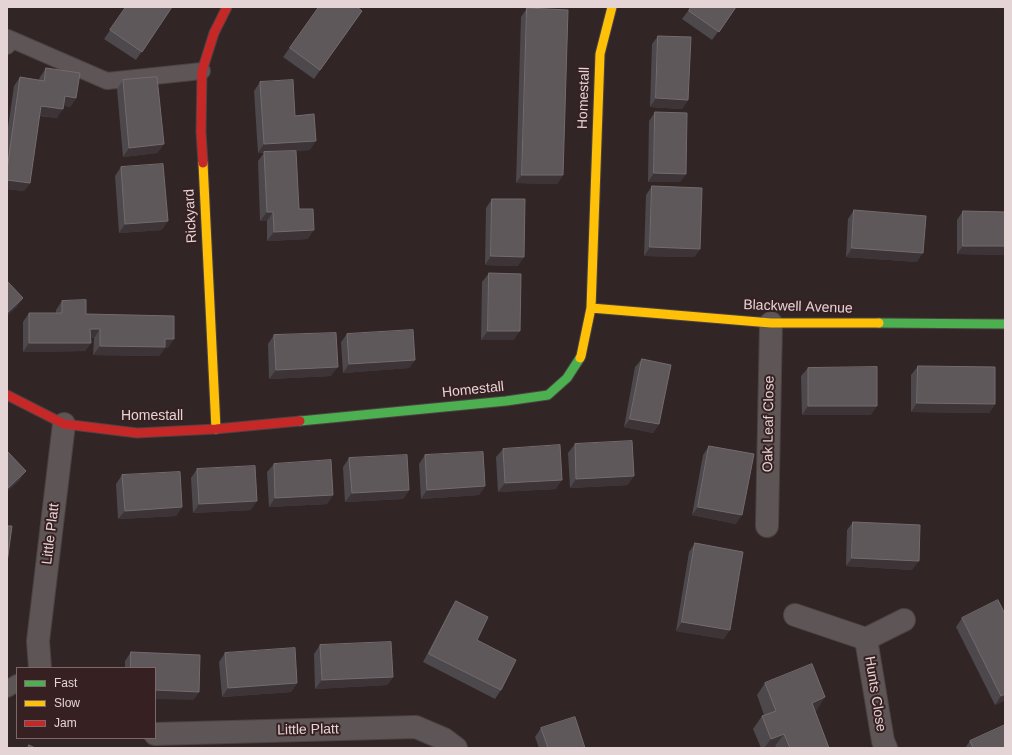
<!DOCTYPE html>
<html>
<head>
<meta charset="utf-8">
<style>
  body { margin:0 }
  #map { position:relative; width:1012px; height:755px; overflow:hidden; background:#322526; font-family:Helvetica,sans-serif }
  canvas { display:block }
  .frame { position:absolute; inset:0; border:8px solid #e4d4d5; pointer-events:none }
  .legend { position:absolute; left:16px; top:667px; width:140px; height:72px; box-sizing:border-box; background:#372022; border:1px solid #7c686a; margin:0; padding:5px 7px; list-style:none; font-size:12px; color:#e4d4d5 }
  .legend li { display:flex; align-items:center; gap:8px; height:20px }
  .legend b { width:20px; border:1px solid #7c686a }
</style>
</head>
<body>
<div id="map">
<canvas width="1012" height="755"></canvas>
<div class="frame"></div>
<ul class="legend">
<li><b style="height:5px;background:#4caf50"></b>Fast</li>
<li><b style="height:5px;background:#ffc107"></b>Slow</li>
<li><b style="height:5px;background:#c62828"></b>Jam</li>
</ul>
</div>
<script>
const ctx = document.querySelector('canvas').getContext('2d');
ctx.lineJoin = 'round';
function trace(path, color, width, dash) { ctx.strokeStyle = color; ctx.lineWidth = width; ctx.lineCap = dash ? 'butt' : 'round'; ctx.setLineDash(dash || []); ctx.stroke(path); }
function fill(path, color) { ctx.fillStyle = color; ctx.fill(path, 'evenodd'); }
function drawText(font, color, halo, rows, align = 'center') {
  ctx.font = font + ' Helvetica,sans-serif'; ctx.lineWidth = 4; ctx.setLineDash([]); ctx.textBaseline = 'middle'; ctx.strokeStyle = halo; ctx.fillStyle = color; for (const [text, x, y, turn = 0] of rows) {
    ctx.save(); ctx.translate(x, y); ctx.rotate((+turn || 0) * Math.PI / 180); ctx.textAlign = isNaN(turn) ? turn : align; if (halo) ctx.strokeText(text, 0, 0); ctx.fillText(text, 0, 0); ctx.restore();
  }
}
const lane = new Path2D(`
  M7,46L8,38L107,81L202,71
  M7,689L17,683`);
const street = new Path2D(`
  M767,526L771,323
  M795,615L866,639L883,741L886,748
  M866,639L904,620
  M40,668L38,641L64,424
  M155,734L416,727L444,739L456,748`);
const fast = new Path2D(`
  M879,323L1005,324
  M300,421L506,401L548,395L567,378L580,358`);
const slow = new Path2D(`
  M203,163L216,429
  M591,308L771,323H879
  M580,358L581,356L591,308L600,54L612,7`);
const jam = new Path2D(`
  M203,163L201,132L202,71L214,33L227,7
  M7,395L64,424L137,433L216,429L300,421`);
const wall = new Path2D(`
  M126,7H172L136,60L104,39Z
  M319,7L362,11L314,79L283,57Z
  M691,7H736L712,40L682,19Z
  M527,8L563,175L557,184L516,183L521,17Z
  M658,36L688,100L682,109L650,107L652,44Z
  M46,68L76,98L70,107L63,105L57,118L39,116L30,183L24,191L7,189V134L14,86L20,77L39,80L40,77Z
  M123,80L164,144L157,153L123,157L117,89Z
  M260,82L295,116L310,150L293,151L299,209L308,239L267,241V221H260L258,161L264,153H258L254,91Z
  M655,112L686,174L680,182H648L649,121Z
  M121,167L162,230L119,233L115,176Z
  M652,186L700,249L694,257L644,256L646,195Z
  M492,199L518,266L485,265L486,208Z
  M854,210L917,262L846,257L848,219Z
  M963,211L1005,212V255L957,254V220Z
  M489,273L514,340H481L482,282Z
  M62,301L86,314L168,348H165L159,356L93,355L94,338H91V343L85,351L23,352V322L29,313H56V310Z
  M347,334L415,360L409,368L343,373L341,342Z
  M274,335L331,376L269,379L268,344Z
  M642,359L659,424L653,433L624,427L635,367Z
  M918,366L995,404L989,413L911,412V375Z
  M808,368L871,415H802L801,376Z
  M575,444L628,485L570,488L568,453Z
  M709,446L736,524L692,515L703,455Z
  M503,449L556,489L498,492L496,457Z
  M425,455L485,486L479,495L421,499L419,464Z
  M349,458L409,490L403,499L345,502L343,467Z
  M274,464L333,495L327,504L269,507L267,472Z
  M197,469L251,510L193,513L191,478Z
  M122,475L182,507L176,516L118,519L116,484Z
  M853,522L912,570L846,566L847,530Z
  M695,543L724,639L676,631L689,552Z
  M456,601L477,640L501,690L495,699L423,662L450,610Z
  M962,618L1005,700L995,705L956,627Z
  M320,645L393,677L387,685L315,689L314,654Z
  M131,652L199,692L193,700L155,668H125V661Z
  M225,653L297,683L291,692L222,697L219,662Z
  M765,683L817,710L815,711L829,748H776L775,746L771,748H761L753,729L762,716L764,715L757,695Z
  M541,728L585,748H539L535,737Z
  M970,741L1005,748H965Z`);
const shadedWall = new Path2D(`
  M65,96L76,98L70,107L59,105Z
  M656,98L688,100L682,109L650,107Z
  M41,106L63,109L57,118L35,115Z
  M316,141L310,150L258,153L264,144Z
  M164,144L157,153L123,157L129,148Z
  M654,173L686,174L680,182H648Z
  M522,175H563L557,184L516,183Z
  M7,180L30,183L24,191L7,189Z
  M267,212H273L267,221H260Z
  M168,221L162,230L119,233L125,224Z
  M314,230L308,239L267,241L274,232Z
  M963,246H1005V255L957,254Z
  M650,247L700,249L694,257L644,256Z
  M852,248L923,253L917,262L846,257Z
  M491,256L524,257L518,266L485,265Z
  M23,298L17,307L7,316V313Z
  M90,329H100L94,338H84Z
  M488,331H520L514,340H481Z
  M165,339H174L168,348H165L159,356L93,355L100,346Z
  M29,343H91L85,351L23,352Z
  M415,360L409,368L343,373L349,364Z
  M338,367L331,376L269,379L276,370Z
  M917,403L995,404L989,413L911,412Z
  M808,406H877L871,415H802Z
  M630,419L659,424L653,433L624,427Z
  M26,471L20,480L7,492V489Z
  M634,476L628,485L570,488L576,479Z
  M562,480L556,489L498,492L505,483Z
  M485,486L479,495L421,499L427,490Z
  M409,490L403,499L345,502L352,493Z
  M333,495L327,504L269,507L275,498Z
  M257,501L251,510L193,513L199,504Z
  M182,507L176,516L118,519L125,511Z
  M698,507L742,515L736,524L692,515Z
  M852,558L919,561L912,570L846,566Z
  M682,622L730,630L724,639L676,631Z
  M393,677L387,685L315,689L322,680Z
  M297,683L291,692L222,697L228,688Z
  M155,690L199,692L193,700L155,699Z
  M1005,694V700L995,705L1001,696Z
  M825,697L817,710L803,716L812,703Z
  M784,734L775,746L771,748H764L771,739Z`);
const building = new Path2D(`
  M126,7H172L142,52L110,30Z
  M319,7H357L362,11L320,70L290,48Z
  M691,7H736L719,32L689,11Z
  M527,8L568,10L563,175H522Z
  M658,36L691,37L688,100L656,98Z
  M46,68L80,73L76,98L65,96L63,109L41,106L30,183L7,180V170L20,77L44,81Z
  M157,77L164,144L129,148L123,80Z
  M293,80L295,116L314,114L316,141L264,144L260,82Z
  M655,112L687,113L686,174L654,173Z
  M296,151L299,209H313L314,230L274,232L273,212H267L264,152Z
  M163,164L168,221L125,224L121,167Z
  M652,186L702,188L700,249L650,247Z
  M492,199H525L524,257L491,256Z
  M854,210L926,216L923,253L852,248Z
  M963,211L1005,212V246H963Z
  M489,273L521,274L520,331H488Z
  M7,281L23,298L7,313Z
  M86,300V314L174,316V339H165V347L100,346V329H90L91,343H29V313H62V301Z
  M413,330L415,360L349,364L347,334Z
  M336,333L338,367L276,370L274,335Z
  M642,359L671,365L659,424L630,419Z
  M918,366L995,367V404L917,403Z
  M877,367V406H808V368Z
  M632,441L634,476L576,479L575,444Z
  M560,445L562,480L505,483L503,449Z
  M709,446L754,454L742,515L698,507Z
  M7,451L26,471L7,489Z
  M483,452L485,486L427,490L425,455Z
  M407,455L409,490L352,493L349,458Z
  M331,460L333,495L275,498L274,464Z
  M255,466L257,501L199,504L197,469Z
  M180,472L182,507L125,511L122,475Z
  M853,522L920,525L919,561L852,558Z
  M7,526H12L7,563Z
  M695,543L743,552L730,630L682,622Z
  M998,600L1005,614V694L1001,696L962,618Z
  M456,601L488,617L477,640L516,660L501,690L429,654Z
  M391,642L393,677L322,680L320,645Z
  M295,648L297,683L228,688L225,653Z
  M131,652L200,655L199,692L155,690V668H131Z
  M812,664L825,697L812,703L829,748H790L784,734L771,739L762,716L776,711L765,683Z
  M575,717L585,748H548L541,728Z
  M1005,725V748H973L970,741Z
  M29,745L35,748H28Z`);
const streetNames = [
  ["Homestall",584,98,-88],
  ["Rickyard",191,216,-93],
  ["Blackwell Avenue",798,307,2],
  ["Homestall",473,390,-6],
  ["Homestall",152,416],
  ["Oak Leaf Close",769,424,-89],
  ["Little Platt",51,534,-83],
  ["Hunts Close",875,694,81],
  ["Little Platt",308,730,-1]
];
trace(lane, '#4d4243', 18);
trace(street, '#4d4243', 24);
trace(fast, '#4d4243', 11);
trace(slow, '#4d4243', 11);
trace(jam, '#4d4243', 11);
trace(lane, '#5e5556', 16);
trace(street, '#5e5556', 22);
trace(fast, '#4caf50', 9);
trace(slow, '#ffc107', 9);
trace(jam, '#c62828', 9);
fill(wall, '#4d484c');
fill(shadedWall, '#3c3437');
fill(building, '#5e585b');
trace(building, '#736b6e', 1);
drawText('14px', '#e4d4d5', '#372022', streetNames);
</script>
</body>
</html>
